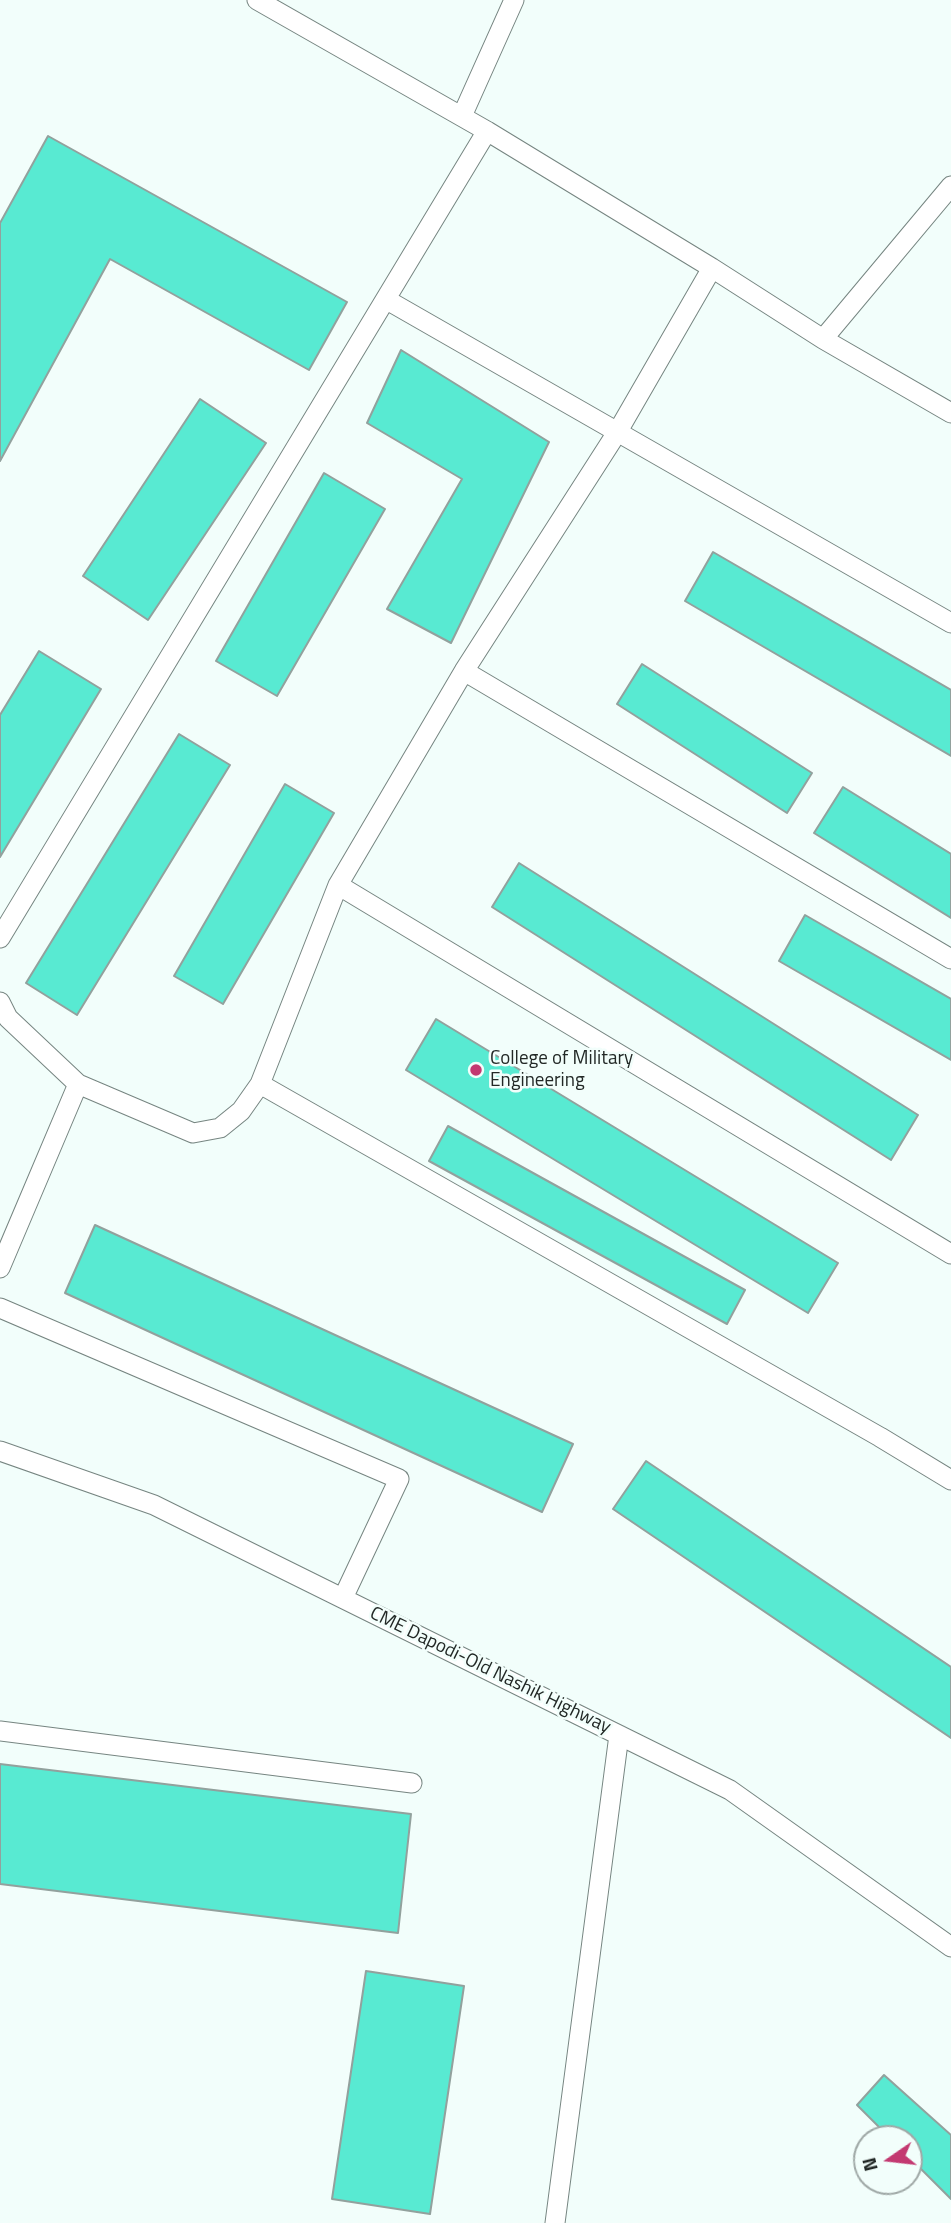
<!DOCTYPE html>
<html>
<head>
<meta charset="utf-8">
<style>
  body { margin:0 }
  #map { position:relative; width:951px; height:2223px; overflow:hidden; background:#f2fefb; font-family:"Titillium Web",sans-serif }
  canvas { display:block }
  .north { position:absolute; left:853px; top:2125px; width:70px; height:70px; box-sizing:border-box; background:#f2fefb; border:2px solid #9fa8a6; border-radius:50%; rotate:256deg; font-size:19px; font-weight:700; line-height:28px; text-align:center; color:#222826 }
  .north::after { content:''; display:block; margin:auto; width:24px; height:32px; background:#c33971; clip-path:polygon(50% 0,100% 100%,50% 72%,0 100%) }
</style>
</head>
<body>
<div id="map">
<canvas width="951" height="2223"></canvas>
<div class="north">N</div>
</div>
<script>
const ctx = document.querySelector('canvas').getContext('2d');
ctx.lineJoin = 'round';
function fill(path, color) { ctx.fillStyle = color; ctx.fill(path, 'evenodd'); }
function trace(path, color, width, dash) { ctx.strokeStyle = color; ctx.lineWidth = width; ctx.lineCap = dash ? 'butt' : 'round'; ctx.setLineDash(dash || []); ctx.stroke(path); }
function drawText(font, color, halo, rows, align = 'center') {
  ctx.font = font + ' "Titillium Web",sans-serif'; ctx.lineWidth = 5; ctx.setLineDash([]); ctx.textBaseline = 'middle'; ctx.strokeStyle = halo; ctx.fillStyle = color; for (const [text, x, y, turn = 0] of rows) {
    ctx.save(); ctx.translate(x, y); ctx.rotate((+turn || 0) * Math.PI / 180); ctx.textAlign = isNaN(turn) ? turn : align; if (halo) ctx.strokeText(text, 0, 0); ctx.fillText(text, 0, 0); ctx.restore();
  }
}
const building = new Path2D(`
  M48,136L347,302L309,370L110,259L0,461V223Z
  M401,350L549,442L451,643L387,609L462,479L367,423Z
  M200,399L266,443L148,620L83,576Z
  M324,473L385,509L277,696L216,661Z
  M713,552L951,690V756L685,601Z
  M39,651L101,689L0,857V715Z
  M642,664L812,773L787,813L617,704Z
  M179,734L230,765L77,1015L26,983Z
  M285,784L334,813L223,1004L174,976Z
  M843,787L951,854V918L814,833Z
  M519,863L918,1115L891,1160L492,907Z
  M805,915L951,999V1060L779,961Z
  M436,1019L838,1263L808,1313L406,1070Z
  M448,1126L745,1290L727,1324L429,1161Z
  M95,1225L573,1444L542,1512L65,1293Z
  M646,1461L951,1667V1738L613,1509Z
  M0,1764L411,1814L398,1933L0,1884Z
  M366,1971L464,1986L430,2214L332,2199Z
  M884,2075L951,2135V2199L909,2157V2139H891L857,2105Z`);
const lane = new Path2D(`
  M257,0L487,131L712,268L823,339L951,413
  M462,116L514,0
  M387,300L951,623
  M823,339L951,186
  M464,671L951,959
  M338,885L951,1254
  M0,938L487,131
  M0,1002L8,1018L78,1084L193,1133L220,1128L241,1111L260,1084L338,885L464,671L618,431L712,268
  M260,1084L880,1437L951,1480
  M0,1268L78,1084
  M0,1308L399,1479L343,1598
  M0,1451L154,1505L730,1790L951,1947
  M0,1731L412,1783
  M555,2223L619,1735`);
const markers = [
  [476,1070,7,"#c33971"]
];
const poiNames = [
  ["College of Military",490,1059],
  ["Engineering",490,1081]
];
const streetNames = [
  ["CME Dapodi-Old Nashik Highway",490,1671,26]
];
fill(building, '#58ead2');
trace(building, '#92a19d', 2);
trace(lane, '#768581', 21);
trace(lane, '#fff', 19);
for (const [x, y, r, color] of markers) { const dot = new Path2D(); dot.arc(x, y, r, 0, 2 * Math.PI); ctx.fillStyle = color; ctx.fill(dot); trace(dot, '#f2fefb', 2.5); }
drawText('19px', '#222826', '#f2fefb', poiNames, 'left');
drawText('19px', '#222826', '#f2fefb', streetNames);
</script>
</body>
</html>
